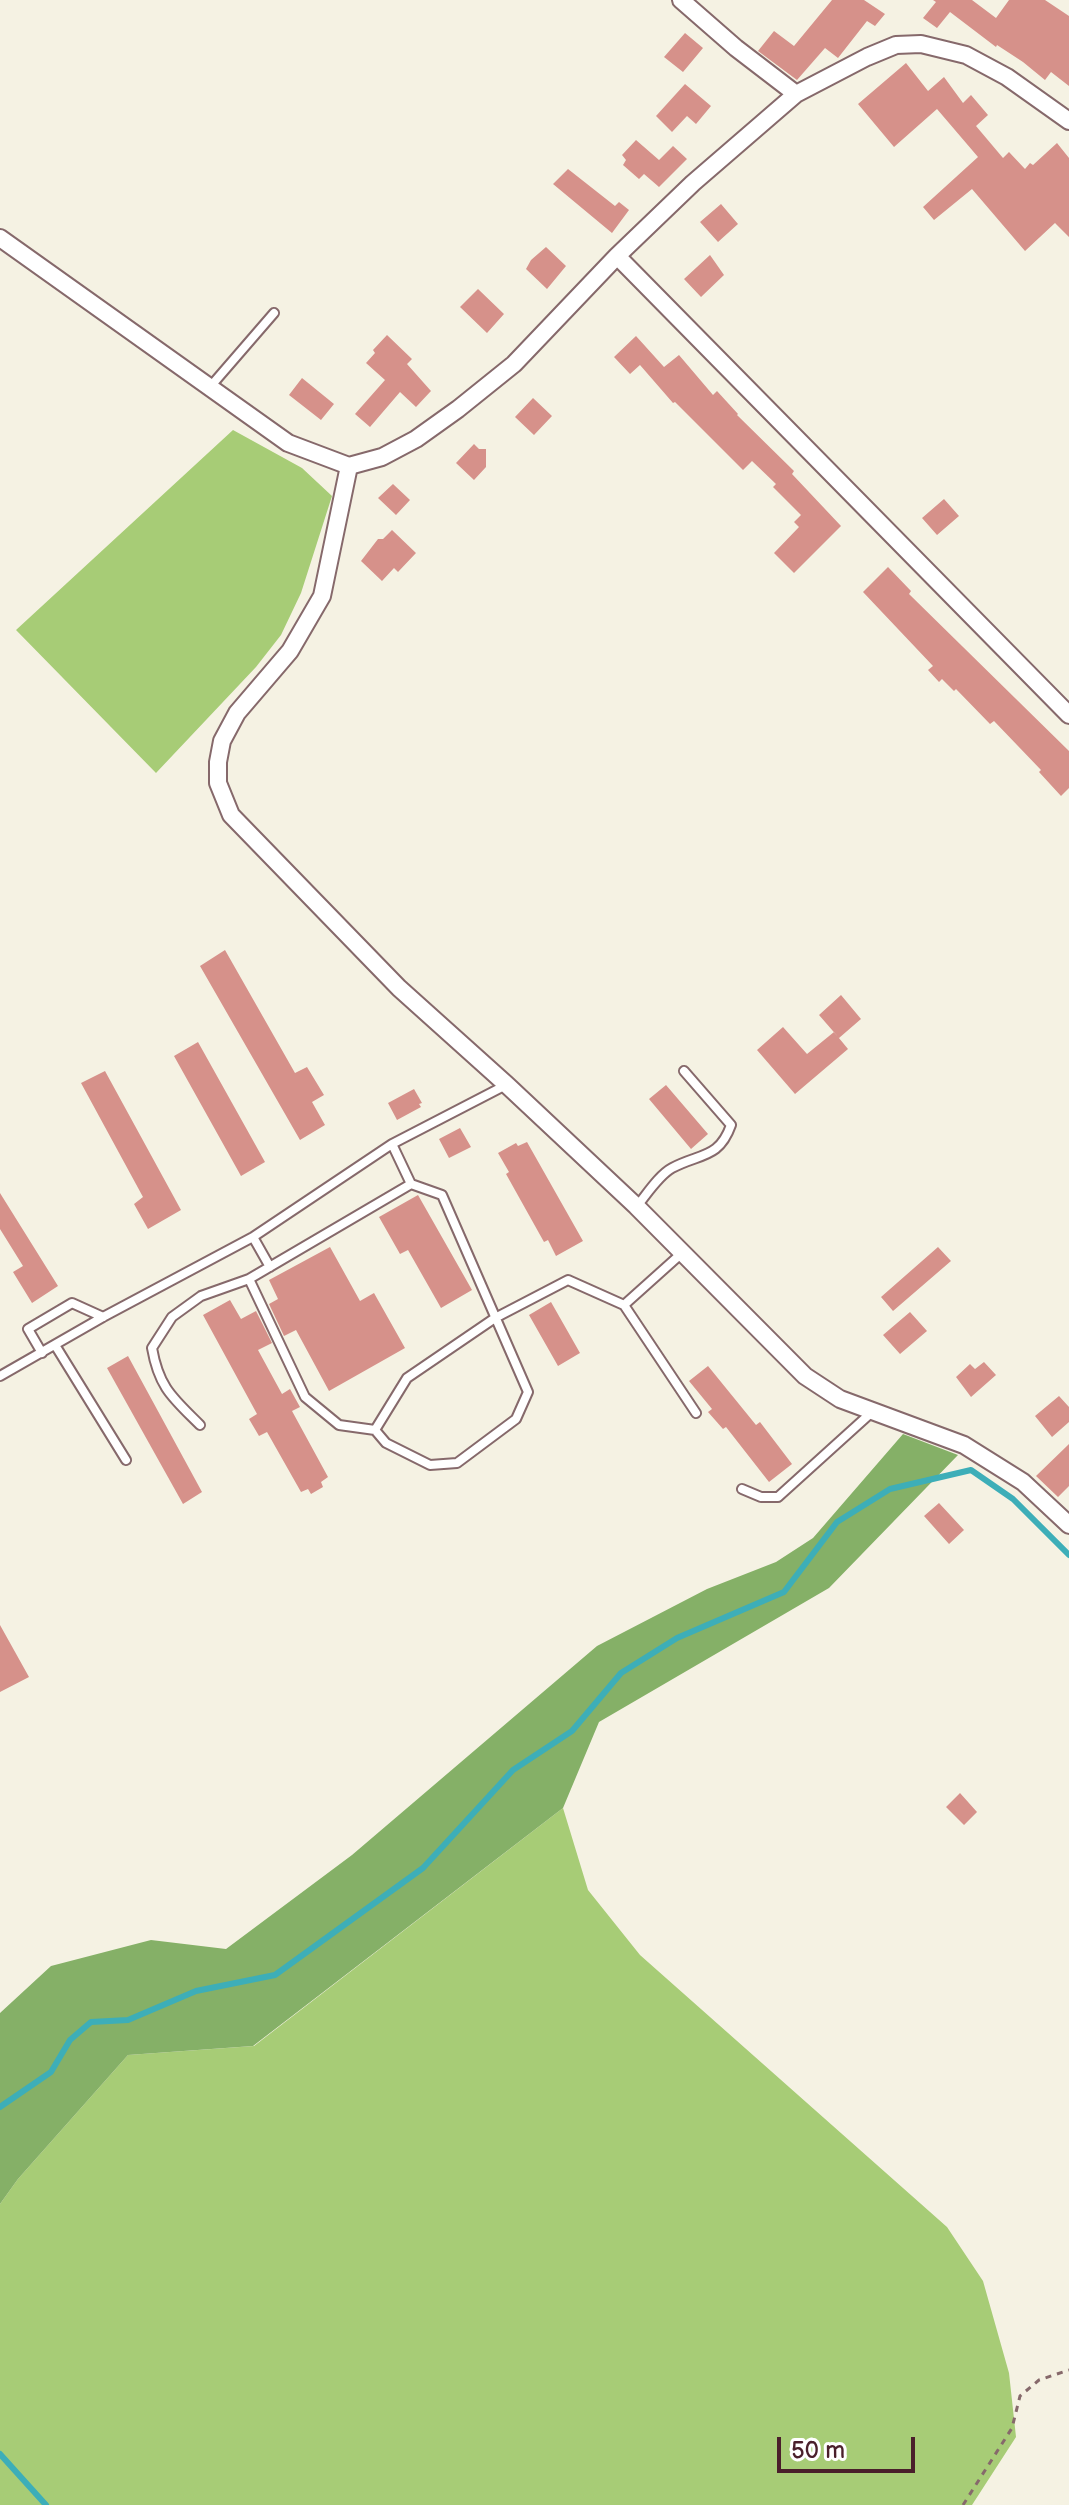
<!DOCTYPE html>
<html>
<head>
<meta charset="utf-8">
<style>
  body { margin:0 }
  #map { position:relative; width:1069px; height:2505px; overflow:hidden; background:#f5f2e3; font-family:"Balsamiq Sans",sans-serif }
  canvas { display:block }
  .scale { position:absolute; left:777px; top:2437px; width:138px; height:36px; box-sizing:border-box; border:4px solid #4a1f2b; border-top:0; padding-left:10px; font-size:24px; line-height:28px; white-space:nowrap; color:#4a1f2b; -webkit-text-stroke:6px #fff; paint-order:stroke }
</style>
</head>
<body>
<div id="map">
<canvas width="1069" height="2505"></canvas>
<div class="scale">50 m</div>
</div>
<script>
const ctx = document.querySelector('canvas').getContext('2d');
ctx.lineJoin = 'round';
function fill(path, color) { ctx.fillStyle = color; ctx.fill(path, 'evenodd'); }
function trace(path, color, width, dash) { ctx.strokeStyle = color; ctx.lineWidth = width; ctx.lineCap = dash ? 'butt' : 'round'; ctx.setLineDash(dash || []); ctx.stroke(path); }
const green = new Path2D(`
  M233,430L302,468L332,496L301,593L281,635L256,667L156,773L16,630Z
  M563,1808L588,1890L640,1955L947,2227L983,2281L1009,2373L1016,2437L972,2505H0V2204L18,2179L128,2055L254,2046Z`);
const forest = new Path2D(`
  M903,1434L958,1455L829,1588L599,1722L563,1808L253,2046L128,2055L18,2179L0,2204V2013L51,1966L151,1940L226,1949L352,1855L597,1646L707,1589L776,1562L813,1538Z`);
const stream = new Path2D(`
  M0,2107L51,2072L70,2040L91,2022L128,2020L196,1991L275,1975L423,1868L513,1770L572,1731L621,1673L677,1638L784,1592L837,1522L890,1489L971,1470L1013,1499L1069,1555
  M0,2454L46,2505`);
const building = new Path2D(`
  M832,0H864L885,14L875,26L867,21L838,58L825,48L797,80L758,51L774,31L794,46Z
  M933,0H972L996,18L1009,0H1045L1069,16V86L1051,72L1045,80L1023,62L997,45L996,47L950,12L937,28L923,18L936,2Z
  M685,33L703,48L683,72L664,57Z
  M906,63L928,91L944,77L963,103L971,95L988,115L976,126L1003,158L1009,152L1025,169L1030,163L1033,165L1057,143L1069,158V237L1055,223L1025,251L972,189L934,220L923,207L978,157L937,109L894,147L858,104Z
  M685,84L711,106L696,124L687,116L672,132L656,116Z
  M636,140L659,160L673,146L687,159L659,187L644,174L639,179L623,165L626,160L622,155Z
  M568,169L615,206L619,202L629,210L612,233L553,184Z
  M721,204L738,224L718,242L700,222Z
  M546,247L566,266L547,289L526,269L531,260Z
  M710,255L724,275L701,297L684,279Z
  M478,289L504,314L487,333L460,307Z
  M387,335L412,359L407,364L431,391L416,407L400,392L370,427L355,414L385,380L366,363L375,353L373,350Z
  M636,336L664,367L679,355L713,395L717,391L738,414L737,415L794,471L792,474L841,526L794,573L774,553L799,527L794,522L801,515L773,487L776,484L752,461L743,470L675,402L673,403L640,365L630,374L614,357Z
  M302,378L334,404L321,420L289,395Z
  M533,398L552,416L534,435L515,417Z
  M474,444L479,449H486V467L474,480L456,463Z
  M393,484L410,500L396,515L378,498Z
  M944,499L959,516L937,535L922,518Z
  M392,530L416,553L398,572L394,568L382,581L361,561L378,539H383Z
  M888,567L911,591L909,594L1069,751V788L1061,796L1039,772L1041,770L994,721L990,724L956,689L954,691L942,679L939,682L928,670L933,666L863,592Z
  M225,950L295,1073L307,1067L324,1095L312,1102L325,1125L300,1140L200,966Z
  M841,995L861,1019L839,1038L819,1015Z
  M783,1027L807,1054L834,1032L848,1049L795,1094L757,1050Z
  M198,1042L265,1162L241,1176L174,1056Z
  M105,1071L181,1210L148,1229L134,1204L143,1197L81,1083Z
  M666,1085L708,1134L691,1149L649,1099Z
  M414,1089L422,1103L419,1104L421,1107L397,1120L388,1103Z
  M460,1128L471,1147L449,1158L439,1139Z
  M527,1142L583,1241L556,1256L548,1240L544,1242L506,1174L509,1172L498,1153L516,1143L518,1146Z
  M0,1193L58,1286L32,1303L13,1272L23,1266L0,1229Z
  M418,1195L472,1290L441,1308L408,1250L400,1254L379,1217Z
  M330,1247L360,1301L374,1293L405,1348L329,1391L296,1330L284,1336L269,1304L278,1299L269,1280Z
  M938,1247L951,1261L893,1311L881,1297Z
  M230,1300L241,1319L256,1311L272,1343L258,1350L282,1394L290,1389L300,1407L292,1411L328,1477L321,1482L323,1487L311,1494L308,1489L301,1492L267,1432L259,1436L249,1419L257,1414L203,1315Z
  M551,1302L580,1353L558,1366L529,1315Z
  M910,1312L927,1331L900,1354L883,1335Z
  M128,1356L202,1492L183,1504L107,1368Z
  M984,1362L996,1375L971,1397L956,1377L970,1364L975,1369Z
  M708,1366L756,1425L760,1422L792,1464L769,1482L726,1427L723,1429L708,1412L712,1409L689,1381Z
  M1059,1396L1069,1407V1422L1052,1437L1035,1416Z
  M1069,1444V1486L1058,1497L1036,1476Z
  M939,1503L964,1530L949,1544L924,1516Z
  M0,1625L29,1677L0,1692Z
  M960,1793L977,1812L964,1825L946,1807Z`);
const path = new Path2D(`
  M963,2505L1012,2428L1020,2396L1039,2380L1069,2370`);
const lane = new Path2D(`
  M210,387L274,313
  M392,1144L411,1184L442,1195L528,1392L516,1419L457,1463L430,1465L386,1443L375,1430L407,1378L495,1318L568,1280L624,1305L696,1413
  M637,1206C647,1194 659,1175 672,1168C700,1153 719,1159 731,1125L684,1071
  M253,1237L270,1267
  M624,1305L682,1253
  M55,1345L126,1460
  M42,1353L28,1329L72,1303L103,1317
  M0,1376L103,1317L253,1237L392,1144L506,1085
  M200,1425C173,1398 159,1388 152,1348L172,1317L201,1296L249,1279
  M375,1430L339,1425L305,1397L249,1279L411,1184
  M742,1489L761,1497H778L872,1412`);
const street = new Path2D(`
  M681,0L736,48L796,94
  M0,238L288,443L349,466L382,457L416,439L458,409L514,364L617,256L693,183L796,94L867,57L896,45L921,44L966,55L1007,77L1069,121
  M617,256L1069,715
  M349,466L322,596L290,651L237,713L222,741L218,762V783L231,815L399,988L507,1085L636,1206L805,1376L840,1399L964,1445L1023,1482L1069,1525`);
fill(green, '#a7cc76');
fill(forest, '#85b067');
trace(stream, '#3daeb8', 6);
fill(building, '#d6918a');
trace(lane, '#86696b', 12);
trace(street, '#86696b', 20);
trace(path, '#86696b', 3, [6, 6]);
trace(lane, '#fff', 8);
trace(street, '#fff', 16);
</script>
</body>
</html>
